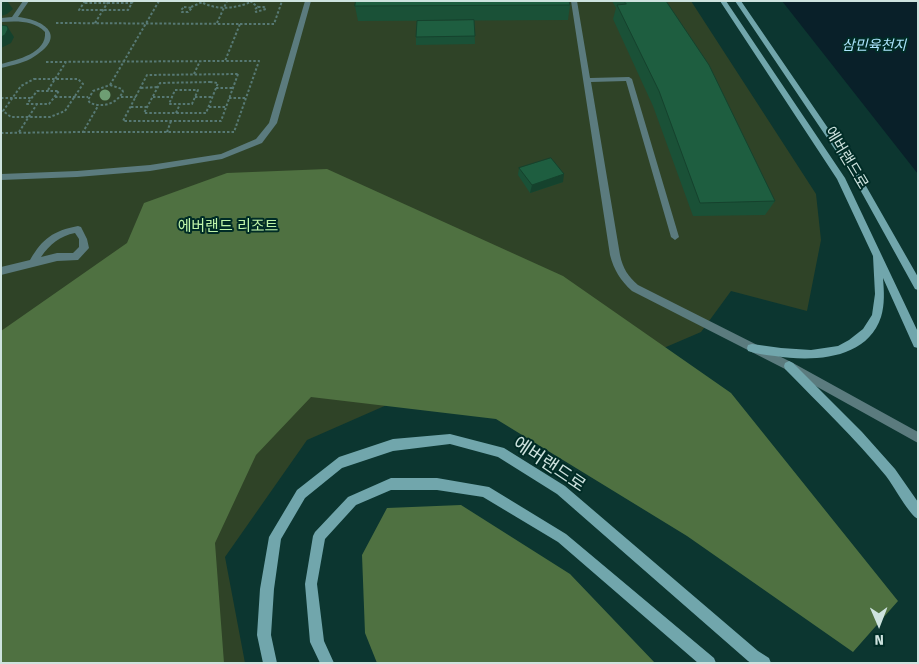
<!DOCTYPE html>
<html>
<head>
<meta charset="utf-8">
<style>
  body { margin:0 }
  #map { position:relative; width:919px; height:664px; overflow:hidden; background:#0c3630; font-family:"Fira Sans",sans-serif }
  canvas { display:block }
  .frame { position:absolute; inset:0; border:2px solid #cee3df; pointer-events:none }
  .north { position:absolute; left:854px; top:599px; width:50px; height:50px; -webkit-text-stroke:4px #002c26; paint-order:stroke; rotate:179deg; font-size:14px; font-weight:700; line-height:20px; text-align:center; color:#cee3df }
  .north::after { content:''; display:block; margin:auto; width:18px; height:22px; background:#cee3df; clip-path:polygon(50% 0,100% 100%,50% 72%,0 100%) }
</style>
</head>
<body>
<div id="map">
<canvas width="919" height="664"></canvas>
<div class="frame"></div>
<div class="north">N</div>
</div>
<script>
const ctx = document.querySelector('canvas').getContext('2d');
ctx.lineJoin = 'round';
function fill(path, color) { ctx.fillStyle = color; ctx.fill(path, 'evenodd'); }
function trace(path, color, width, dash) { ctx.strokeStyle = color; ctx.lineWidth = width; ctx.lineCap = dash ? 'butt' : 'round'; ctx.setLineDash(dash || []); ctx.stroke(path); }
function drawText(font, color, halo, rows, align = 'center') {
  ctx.font = font + ' "Fira Sans","Noto Sans KR",sans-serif'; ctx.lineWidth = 4; ctx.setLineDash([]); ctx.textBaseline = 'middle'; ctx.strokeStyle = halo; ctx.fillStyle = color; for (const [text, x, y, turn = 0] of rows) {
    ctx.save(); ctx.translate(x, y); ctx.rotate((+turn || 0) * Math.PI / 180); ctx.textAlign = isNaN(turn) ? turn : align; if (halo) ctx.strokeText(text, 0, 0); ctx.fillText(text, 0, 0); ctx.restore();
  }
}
const green = new Path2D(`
  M1,1H691L816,194L821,240L807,311L731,291L701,332L624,365L430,386L307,440L225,557L245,663H1Z`);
const forest = new Path2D(`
  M327,169L563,276L731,393L898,601L853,652L687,536L496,419L311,397L256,455L215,543L224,663H1V331L127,243L144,203L227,173Z
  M461,505L570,574L655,663H377L365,633L362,555L387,508Z`);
const water = new Path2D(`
  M782,1H918V174Z`);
const path = new Path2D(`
  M85,1L79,10H128L133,1
  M199,1C217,11 235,9 253,1
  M250,1L258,7
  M85,3H132
  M184,7L192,8L188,12H182L181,10Z
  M191,7L205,1
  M258,7H264L266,9L256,12L255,9Z
  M95,23L108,2
  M217,23L227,1
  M240,24H274L282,1
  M46,62L225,61L240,24L56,23
  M194,74L200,61
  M238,74L221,121H123L147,75Z
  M34,79H78L83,84L65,111L50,117H11L3,111L21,86Z
  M210,82L218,83L206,113H144L160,83Z
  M110,85L159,1
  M110,85L122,89L123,92C116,104 103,108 90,103L88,100L93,91Z
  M141,88L157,87
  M216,88H233
  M48,90L66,62
  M175,90H198L192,104H169Z
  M37,91H59L49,104H27Z
  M55,97H88
  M121,97H136
  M153,97H172
  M195,97H213
  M1,98H31
  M229,98H246
  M131,107H148
  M209,107H226
  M176,113L180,104
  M19,132L37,104
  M83,132H234L259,61H226
  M167,132L171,121
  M1,133L83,132L98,106`);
const lane = new Path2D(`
  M571,1H577L590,78L629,77L632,79L679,237L675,240L671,237L626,81L591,82L620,255C623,269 628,276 638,285L793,363L918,432V443L785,369L632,291C620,280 614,270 610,255Z`);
const street = new Path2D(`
  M23,1H29L18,17C45,20 67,36 35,56C25,63 13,65 1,68V64C17,60 47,53 45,32C34,20 16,21 1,22V18L12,17Z
  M305,1H311L277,123L262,143L222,159L150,171L77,177L1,180V174L77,171L150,165L221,154L256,139L269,123Z
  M78,226L81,227L87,239L89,248L78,260L57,261L1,275V267L30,260C43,238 53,231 78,226ZM75,233L79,239V247L73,253H57L41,257C50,244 60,236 75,233Z`);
const secondary = new Path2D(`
  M720,1H726L845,178L918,332V348L914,347L883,278C884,291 885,304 881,317C867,360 812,362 775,356C766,355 757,354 748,351L747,348L748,345L752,344L781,348L811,350L838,346L849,340L863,329L872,315L875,294L873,256L837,179Z
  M735,1H741L858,172L918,277V290L915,289L852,175Z
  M789,361L793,363L862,432L895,469L918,502V519C910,516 893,485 886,476C855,438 819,404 785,369L784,366L785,363Z
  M450,434L504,448L565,486L758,651L769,658L771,663H751L748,661L557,494L498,457L450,444L393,451L342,468L305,498L281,539L274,589L271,635L277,663H263L257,635L260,589L269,537L297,490L339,457L393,439Z
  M391,478H437L489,487L566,534L714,658L716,663H698L558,542L483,497L437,490H391L356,505L325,539L317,584L324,641L334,663H320L310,642L305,584L313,536L315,532L348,497Z`);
const trees = [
  [105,95]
];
const wall = new Path2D(`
  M612,1H666L775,201L765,215L693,216L653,106L613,19L616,8Z
  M570,5L568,20L358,21L355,6Z
  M474,20L475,44L416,45V37Z
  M519,168L563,182L530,193L518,175Z`);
const shadedWall = new Path2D(`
  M1,1H7L13,9L7,14L1,16Z
  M7,26L14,37L11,43L1,48V37Z
  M564,174L563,182L530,193L532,185Z`);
const building = new Path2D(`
  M356,1H569L570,5L355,6Z
  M624,1H666L709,65L775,201L700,203L659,91L617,5L626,4Z
  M474,20L475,36L416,37L417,21Z
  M1,25L7,26L8,29L5,35L1,37Z
  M551,158L564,174L532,185L519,168Z`);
const farWaternames = [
  ["삼민육천지",874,46]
];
const streetNames = [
  ["에버랜드로",846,158,59]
];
const parkNames = [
  ["에버랜드 리조트",228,227]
];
const nearStreetnames = [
  ["에버랜드로",549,465,34]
];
fill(green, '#2f4327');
fill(forest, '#4f7141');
fill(water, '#092029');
trace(path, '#577974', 2, [2.5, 2]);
fill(lane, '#5b7b7e');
fill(street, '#5b7b7e');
fill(secondary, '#71a6ac');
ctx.fillStyle = '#6e9e73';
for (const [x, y] of trees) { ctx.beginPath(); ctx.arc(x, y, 5.5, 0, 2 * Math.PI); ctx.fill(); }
fill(wall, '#1a5137');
fill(shadedWall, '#15422d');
fill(building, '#1e5e40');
trace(building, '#15422d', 1);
drawText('italic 14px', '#ace5fe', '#002c26', farWaternames);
drawText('15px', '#cee3df', '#002c26', streetNames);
drawText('15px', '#bff4a9', '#002c26', parkNames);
drawText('18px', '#cee3df', '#002c26', nearStreetnames);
</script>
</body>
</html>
